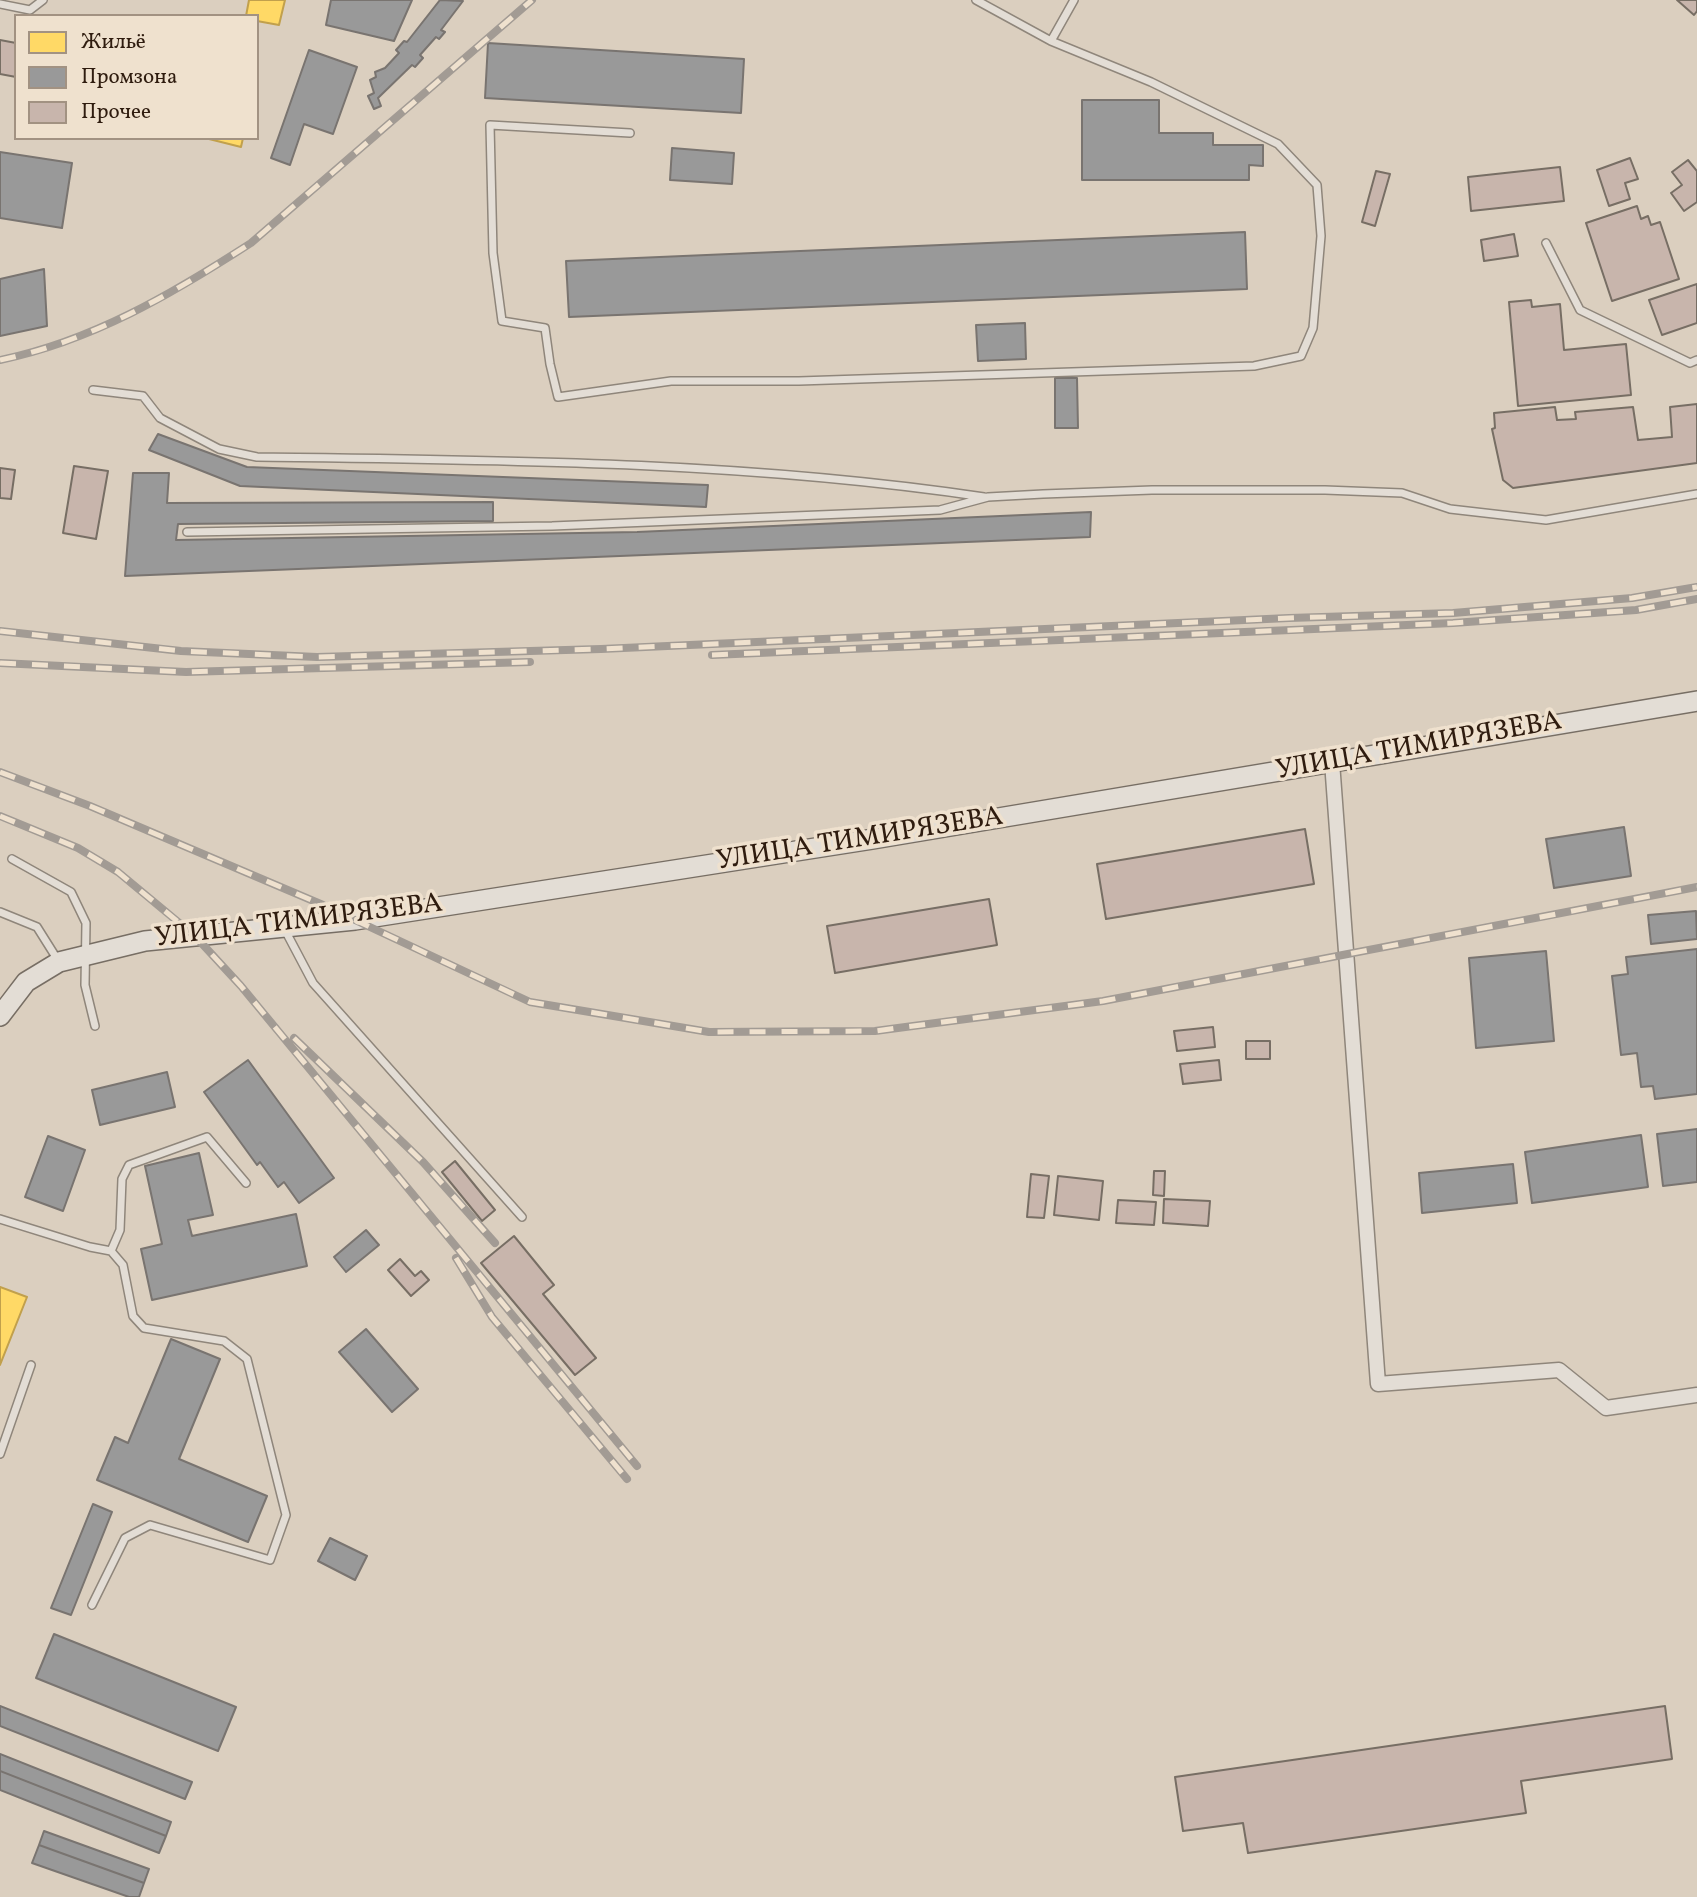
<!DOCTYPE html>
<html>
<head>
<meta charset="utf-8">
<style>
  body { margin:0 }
  #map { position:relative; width:1697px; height:1897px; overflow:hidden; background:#dbcfbf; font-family:Vollkorn,serif }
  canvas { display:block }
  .legend { position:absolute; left:14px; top:14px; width:245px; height:126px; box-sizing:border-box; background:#efe1ce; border:2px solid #a29282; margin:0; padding:9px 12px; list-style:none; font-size:21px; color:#2f1c0f }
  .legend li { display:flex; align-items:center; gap:14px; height:35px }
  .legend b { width:35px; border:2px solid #a29282 }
</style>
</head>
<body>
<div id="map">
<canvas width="1697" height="1897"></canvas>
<ul class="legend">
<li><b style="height:19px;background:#ffd966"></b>Жильё</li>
<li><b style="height:19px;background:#999"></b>Промзона</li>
<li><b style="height:19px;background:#c8b5ac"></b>Прочее</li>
</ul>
</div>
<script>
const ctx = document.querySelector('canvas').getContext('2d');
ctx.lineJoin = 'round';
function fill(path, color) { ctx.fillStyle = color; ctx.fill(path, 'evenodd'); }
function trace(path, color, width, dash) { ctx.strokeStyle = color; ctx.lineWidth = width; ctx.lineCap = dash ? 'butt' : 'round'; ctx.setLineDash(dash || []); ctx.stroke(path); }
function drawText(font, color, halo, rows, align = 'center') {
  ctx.font = font + ' Vollkorn,serif'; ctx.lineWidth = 7; ctx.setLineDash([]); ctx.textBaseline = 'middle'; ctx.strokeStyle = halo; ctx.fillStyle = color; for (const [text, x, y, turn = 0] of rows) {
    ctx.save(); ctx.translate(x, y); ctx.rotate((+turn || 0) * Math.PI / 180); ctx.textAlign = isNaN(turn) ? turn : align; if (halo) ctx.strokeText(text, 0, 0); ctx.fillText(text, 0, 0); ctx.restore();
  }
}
const homes = new Path2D(`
  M249,0H285L279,25L257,21V16H246Z
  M205,138H243L241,147Z
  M0,1287L27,1297L0,1365Z`);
const industry = new Path2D(`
  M331,0H412L394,41L326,25Z
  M440,0L463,1L441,30L445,32L439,39L436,37L420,55L423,58L415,67L412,65L378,98L381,106L374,109L368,96L374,93L370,80L376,77L375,72L385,68L399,53L396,50L404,41L407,42Z
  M488,43L744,59L741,113L485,98Z
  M309,50L357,67L333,134L304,124L290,165L271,158Z
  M1082,100H1159V133H1213V145H1263V166L1249,165V180H1082Z
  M672,148L734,153L732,184L670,180Z
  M0,152L72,163L62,228L0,218Z
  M1245,232L1247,289L569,317L566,261Z
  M44,269L47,326L0,336V279Z
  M1025,323L1026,359L978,361L976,325Z
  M1055,378H1077L1078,428H1055Z
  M158,434L247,467L708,485L706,507L240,486L149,450Z
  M133,473H169L167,503L493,502V521L178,524L176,540L637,532L1091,512L1090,537L125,576Z
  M1624,827L1631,876L1554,888L1546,839Z
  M1696,911L1697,939L1651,944L1648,915Z
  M1697,949V1094L1655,1099L1653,1086L1641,1087L1637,1053L1621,1055L1612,976L1628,974L1626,957Z
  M1546,951L1554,1041L1476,1048L1469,958Z
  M248,1060L334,1178L299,1203L284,1182L278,1187L260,1162L257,1165L204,1092Z
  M167,1072L175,1107L100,1125L92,1090Z
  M1697,1129V1182L1663,1186L1657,1134Z
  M1641,1135L1648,1187L1532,1203L1525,1152Z
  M48,1136L85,1150L63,1211L25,1197Z
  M199,1153L213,1215L188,1220L192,1236L296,1214L307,1266L152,1300L141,1249L162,1244L145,1166Z
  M1513,1164L1517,1203L1422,1213L1419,1173Z
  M366,1230L379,1245L346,1272L334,1257Z
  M366,1329L418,1389L392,1412L339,1352Z
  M171,1339L220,1359L179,1459L267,1496L248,1542L97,1480L115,1437L128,1443Z
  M93,1504L112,1512L71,1615L51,1608Z
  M330,1538L367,1556L355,1580L318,1561Z
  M54,1634L236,1707L218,1751L36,1678Z
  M0,1706L192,1782L185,1799L0,1726Z
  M0,1754L171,1822L166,1836L0,1771Z
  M0,1771L166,1836L159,1853L0,1790Z
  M44,1831L149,1869L144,1883L39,1845Z
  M39,1845L144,1883L139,1897H129L32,1863Z`);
const building = new Path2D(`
  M1677,0H1697V11L1694,15Z
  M0,40L16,43V77L0,74Z
  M1630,158L1638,179L1625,183L1630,199L1609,206L1597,170Z
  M1688,160L1697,171V202L1684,211L1671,193L1682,185L1672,172Z
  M1560,167L1564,201L1471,211L1468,177Z
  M1376,171L1390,174L1375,226L1362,222Z
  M1637,206L1641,219L1648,216L1651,225L1660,222L1679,279L1612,301L1586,223Z
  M1514,234L1518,256L1484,261L1481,240Z
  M1697,284V323L1662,335L1649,300Z
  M1531,300L1532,307L1560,304L1564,350L1626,344L1631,395L1518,406L1509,302Z
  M1697,404V463L1513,488L1503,480L1492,429L1495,428L1494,413L1555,407L1557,420L1576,419L1575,412L1633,407L1638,440L1672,437L1670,407Z
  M74,466L108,471L96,539L63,533Z
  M0,468L15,470L11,499L0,498Z
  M1305,829L1314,884L1106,919L1097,864Z
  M989,899L997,945L835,973L827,926Z
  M1213,1027L1215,1047L1177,1051L1174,1031Z
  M1246,1041H1270V1059H1246Z
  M1219,1060L1221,1080L1183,1084L1180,1064Z
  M455,1161L495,1210L482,1221L442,1172Z
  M1154,1171H1165L1164,1196L1153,1195Z
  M1031,1174L1049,1176L1044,1218L1027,1217Z
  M1058,1176L1103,1181L1099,1220L1054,1215Z
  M1164,1199L1210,1201L1208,1226L1163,1223Z
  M1118,1200L1156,1202L1154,1225L1116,1223Z
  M514,1236L554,1285L543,1294L596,1358L575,1375L481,1263Z
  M400,1259L415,1276L421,1271L429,1280L411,1296L388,1270Z
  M1665,1706L1672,1759L1521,1781L1526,1813L1248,1853L1243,1823L1183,1831L1175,1777Z`);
const lane = new Path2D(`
  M0,4L30,10L43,0
  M1051,41L1074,0
  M630,133L490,125L493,253L502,321L545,328L550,364L558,397L671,381H799L1254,366L1301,356L1313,328L1321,236L1317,185L1278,144L1151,82L1051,41L976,0
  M1546,243L1580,310L1690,363L1697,360
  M93,390L143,396L160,418L219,449L257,457C499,460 743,461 984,497
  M187,532L552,526L940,510L988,497L1043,494L1152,490H1325L1402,493L1450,509L1546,520L1697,494
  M12,859L71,892L86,923L85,985L95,1026
  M0,912L37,927L59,962
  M285,930L313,983L522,1217
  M0,1219L90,1247L111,1251L123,1265L133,1316L144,1328L224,1341L247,1359L286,1515L270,1560L150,1525L125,1538L92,1605
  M111,1251L120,1230L122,1179L129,1165L207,1137L246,1183
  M0,1454L31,1365`);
const street = new Path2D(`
  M1332,762L1378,1384L1559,1370L1606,1408L1697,1395`);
const secondary = new Path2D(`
  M0,1016L26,982L59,962L145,941L355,920L873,839L1697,701`);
const rail = new Path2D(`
  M0,360C92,341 172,294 251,243L532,0
  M0,631L181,651L317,657L601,649L1289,618L1453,613L1632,598L1697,587
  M712,655L1453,623L1636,610L1697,599
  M0,663L186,672L530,662
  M0,772L90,806L323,905L530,1002L709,1032L875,1031L1103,1001L1697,887
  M0,816L78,848L118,872L195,936L241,986L637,1466
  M294,1038L423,1162L495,1243
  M456,1258L492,1317L627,1479`);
const streetNames = [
  ["УЛИЦА ТИМИРЯЗЕВА",1419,748,-10],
  ["УЛИЦА ТИМИРЯЗЕВА",860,841,-9],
  ["УЛИЦА ТИМИРЯЗЕВА",299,923,-7]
];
fill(homes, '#ffd966');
trace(homes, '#c1a04c', 2);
fill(industry, '#999');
trace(industry, '#797470', 2);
fill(building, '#c8b5ac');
trace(building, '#776e64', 2);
trace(lane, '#8f867b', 10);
trace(street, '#8f867b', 17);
trace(secondary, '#776e64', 22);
trace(lane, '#e3ddd5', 7);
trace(street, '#e3ddd5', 14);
trace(secondary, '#e3ddd5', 19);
trace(rail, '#a29b94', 8);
trace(rail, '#efe1ce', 5, [16]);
drawText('28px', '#2f1c0f', '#efe1ce', streetNames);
</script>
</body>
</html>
